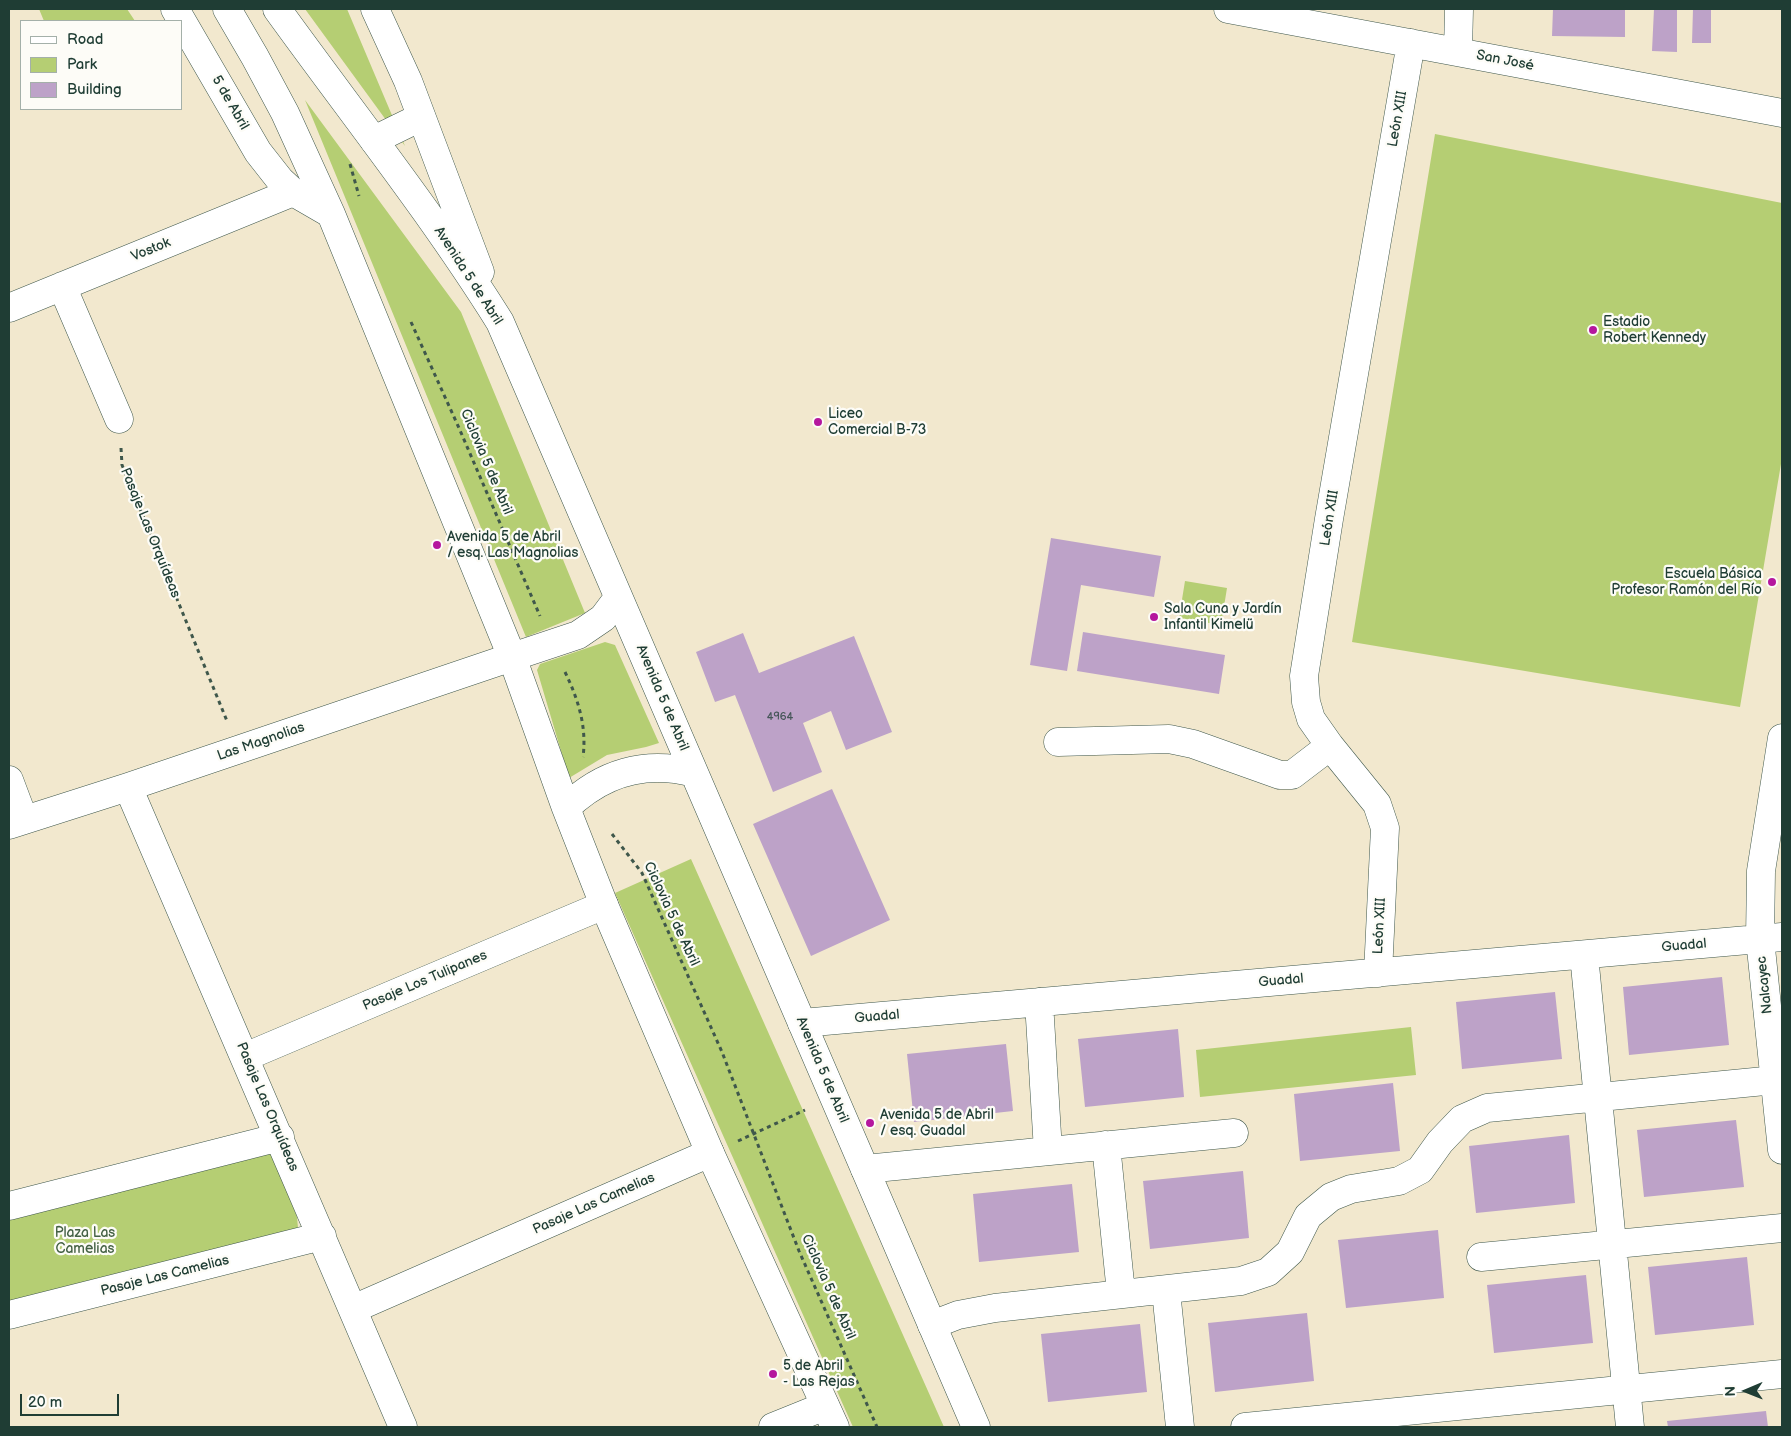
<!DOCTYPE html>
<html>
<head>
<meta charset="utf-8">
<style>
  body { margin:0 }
  #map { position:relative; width:1791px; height:1436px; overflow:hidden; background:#f2e8ce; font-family:"Balsamiq Sans",sans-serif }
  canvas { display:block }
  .frame { position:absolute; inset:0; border:10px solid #1f3d34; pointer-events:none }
  .legend { position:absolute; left:20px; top:20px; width:162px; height:90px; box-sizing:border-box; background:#fdfcf7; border:1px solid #a4b0a9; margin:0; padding:6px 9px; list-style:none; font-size:15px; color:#1f3d34 }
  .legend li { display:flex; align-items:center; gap:10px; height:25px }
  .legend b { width:25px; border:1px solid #a4b0a9 }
  .north { position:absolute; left:1721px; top:1366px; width:50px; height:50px; -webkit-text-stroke:4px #fdfcf7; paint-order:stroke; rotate:269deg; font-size:14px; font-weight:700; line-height:20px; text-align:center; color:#1f3d34 }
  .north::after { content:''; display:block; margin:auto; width:18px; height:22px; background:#1f3d34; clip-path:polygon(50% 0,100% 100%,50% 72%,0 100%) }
  .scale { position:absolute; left:20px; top:1394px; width:99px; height:22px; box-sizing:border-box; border:2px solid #1f3d34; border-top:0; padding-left:6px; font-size:15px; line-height:18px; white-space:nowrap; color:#1f3d34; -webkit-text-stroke:4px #fdfcf7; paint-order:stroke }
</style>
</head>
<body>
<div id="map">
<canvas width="1791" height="1436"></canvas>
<div class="frame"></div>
<ul class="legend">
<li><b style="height:6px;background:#fff"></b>Road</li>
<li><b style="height:14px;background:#b5ce73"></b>Park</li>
<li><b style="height:14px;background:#bda2c8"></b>Building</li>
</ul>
<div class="north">N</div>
<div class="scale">20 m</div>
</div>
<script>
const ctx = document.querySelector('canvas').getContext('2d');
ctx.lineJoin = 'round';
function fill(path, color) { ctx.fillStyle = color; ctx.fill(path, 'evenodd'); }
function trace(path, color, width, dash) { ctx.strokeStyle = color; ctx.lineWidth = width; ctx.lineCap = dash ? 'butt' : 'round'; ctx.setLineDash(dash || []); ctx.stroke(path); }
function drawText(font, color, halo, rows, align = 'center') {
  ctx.font = font + ' "Balsamiq Sans",sans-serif'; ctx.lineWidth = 4.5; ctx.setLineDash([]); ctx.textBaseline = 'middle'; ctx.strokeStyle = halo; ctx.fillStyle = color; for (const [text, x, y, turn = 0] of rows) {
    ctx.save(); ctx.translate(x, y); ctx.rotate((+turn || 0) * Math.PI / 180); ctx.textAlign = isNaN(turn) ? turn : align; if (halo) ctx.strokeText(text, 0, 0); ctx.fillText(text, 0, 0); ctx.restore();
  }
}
const green = new Path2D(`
  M39,9H127L135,21H44Z
  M305,9H347L405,146Z
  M305,100L461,312L585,613L526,637Z
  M1435,134L1782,203V458L1740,707L1352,642Z
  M1185,581L1227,588L1221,625L1179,618Z
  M605,642L615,645L659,743L646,747L607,755L569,778L537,670L540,664Z
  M691,859L944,1427H853L615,893Z
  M1411,1027L1416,1075L1200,1097L1196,1050Z
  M265,1151L271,1154L275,1159L297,1217L298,1228L9,1307V1214Z`);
const building = new Path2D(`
  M1553,9H1625V37L1552,36Z
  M1654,9H1677V52L1652,51Z
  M1693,9H1711V43H1692Z
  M1051,538L1161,556L1154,597L1081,585L1067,671L1030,665Z
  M1083,632L1225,655L1219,694L1077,671Z
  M743,633L759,673L854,636L892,732L846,750L831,711L803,723L822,772L773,792L735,695L715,702L696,652Z
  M832,789L890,920L811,956L753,824Z
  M1722,977L1729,1045L1629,1055L1623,987Z
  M1555,992L1562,1059L1462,1069L1456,1002Z
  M1178,1029L1184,1097L1085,1107L1078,1039Z
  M1006,1044L1013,1111L914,1122L907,1054Z
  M1393,1083L1400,1151L1300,1161L1294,1094Z
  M1736,1120L1744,1187L1644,1197L1637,1130Z
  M1569,1135L1575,1203L1476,1213L1469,1146Z
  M1243,1171L1249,1238L1150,1249L1143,1181Z
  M1072,1184L1079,1252L979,1262L973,1194Z
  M1438,1230L1444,1298L1346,1308L1338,1240Z
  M1747,1257L1754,1325L1655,1335L1648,1267Z
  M1586,1275L1593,1343L1494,1353L1487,1285Z
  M1307,1313L1314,1381L1215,1392L1208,1323Z
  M1140,1324L1147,1392L1048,1402L1041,1334Z
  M1766,1411L1768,1427H1668L1667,1421Z`);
const path = new Path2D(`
  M350,164L359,196
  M411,322L459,428L540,616
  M121,448L122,465L227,721
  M565,672C578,699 587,726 583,757
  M612,834L642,873L722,1052L799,1251L877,1427
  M738,1141L805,1110`);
const minor = new Path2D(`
  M1228,9L1782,113
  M1458,52L1459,9
  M374,140L421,117
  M62,286L119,419
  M9,308L293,192L280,180L258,152L175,9
  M1782,738L1761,871L1760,939L1782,1150
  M1058,742L1169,739L1193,744L1280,775H1292L1330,746
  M9,780L24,820
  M128,787L403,1427
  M9,825L128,787L512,657
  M1584,955L1630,1427
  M1378,973L1385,828L1377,804L1330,746L1311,719L1306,702L1304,676L1329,519L1411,43
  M1039,1002L1048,1151
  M802,1023L1782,937
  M245,1057L604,905
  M1106,1145L1121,1293
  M865,1169L1234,1133
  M9,1206L280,1137
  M1481,1257L1782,1228
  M1166,1291L1180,1427
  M353,1309L710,1153
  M9,1315L322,1236
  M932,1325L958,1315L995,1308L1241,1281L1268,1272L1290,1252L1308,1216L1331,1197L1351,1189L1399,1181L1420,1170L1440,1142L1462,1119L1487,1108L1775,1080
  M773,1427L825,1406
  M1245,1427L1782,1374`);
const major = new Path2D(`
  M227,9L255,57L285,113L331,214L512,657L566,808L604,905L710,1153L835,1427
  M277,9C352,113 432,213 500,322L976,1427
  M375,9L408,81L480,272
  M293,192L331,214
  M512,657L578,635L603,618L618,598
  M566,808C602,773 645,760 694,773`);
const markers = [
  [1593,330,5,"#b5179e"],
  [818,422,5,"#b5179e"],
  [437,545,5,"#b5179e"],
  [1772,582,5,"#b5179e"],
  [1154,617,5,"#b5179e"],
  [870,1123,5,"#b5179e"],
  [773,1374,5,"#b5179e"]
];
const numberNames = [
  ["4964",780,717]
];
const streetNames = [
  ["San José",1505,61,11],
  ["5 de Abril",230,103,60],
  ["León XIII",1398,119,-80],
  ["Vostok",151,250,-22],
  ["Avenida 5 de Abril",468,276,57],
  ["Ciclovia 5 de Abril",486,462,67],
  ["León XIII",1330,518,-81],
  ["Pasaje Las Orquídeas",150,533,68],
  ["Avenida 5 de Abril",662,698,67],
  ["Las Magnolias",261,742,-19],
  ["Ciclovia 5 de Abril",671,914,65],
  ["León XIII",1380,926,-87],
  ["Guadal",1684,946,-5],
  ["Pasaje Los Tulipanes",425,981,-23],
  ["Guadal",1281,981,-5],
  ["Nalcayec",1765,985,-96],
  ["Guadal",877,1017,-5],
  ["Avenida 5 de Abril",822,1070,67],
  ["Pasaje Las Orquídeas",267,1107,67],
  ["Pasaje Las Camelias",594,1204,-24],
  ["Pasaje Las Camelias",165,1276,-14],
  ["Ciclovia 5 de Abril",828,1287,66]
];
const poiNames = [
  ["Estadio",1603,322],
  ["Robert Kennedy",1603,338],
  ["Liceo",828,414],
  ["Comercial B-73",828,430],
  ["Avenida 5 de Abril",447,537],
  ["/ esq. Las Magnolias",447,553],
  ["Escuela Básica",1762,574,"right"],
  ["Profesor Ramón del Río",1762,590,"right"],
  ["Sala Cuna y Jardín",1164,609],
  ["Infantil Kimelü",1164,625],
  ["Avenida 5 de Abril",880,1115],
  ["/ esq. Guadal",880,1131],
  ["5 de Abril",783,1366],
  ["- Las Rejas",783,1382]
];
const parkNames = [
  ["Plaza Las",85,1233],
  ["Camelias",85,1249]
];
fill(green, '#b5ce73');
fill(building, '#bda2c8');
trace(minor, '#3f574b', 29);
trace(major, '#3f574b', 29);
trace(path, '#3f574b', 3, [4, 4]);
trace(minor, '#fff', 28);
trace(major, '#fff', 28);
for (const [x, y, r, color] of markers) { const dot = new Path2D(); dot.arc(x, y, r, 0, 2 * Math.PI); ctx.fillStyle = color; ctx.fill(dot); trace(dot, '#fdfcf7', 2); }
drawText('11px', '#465659', null, numberNames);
drawText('14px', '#1f3d34', '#fdfcf7', streetNames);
drawText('14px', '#1f3d34', '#fdfcf7', poiNames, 'left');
drawText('14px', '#446144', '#fdfcf7', parkNames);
</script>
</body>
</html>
